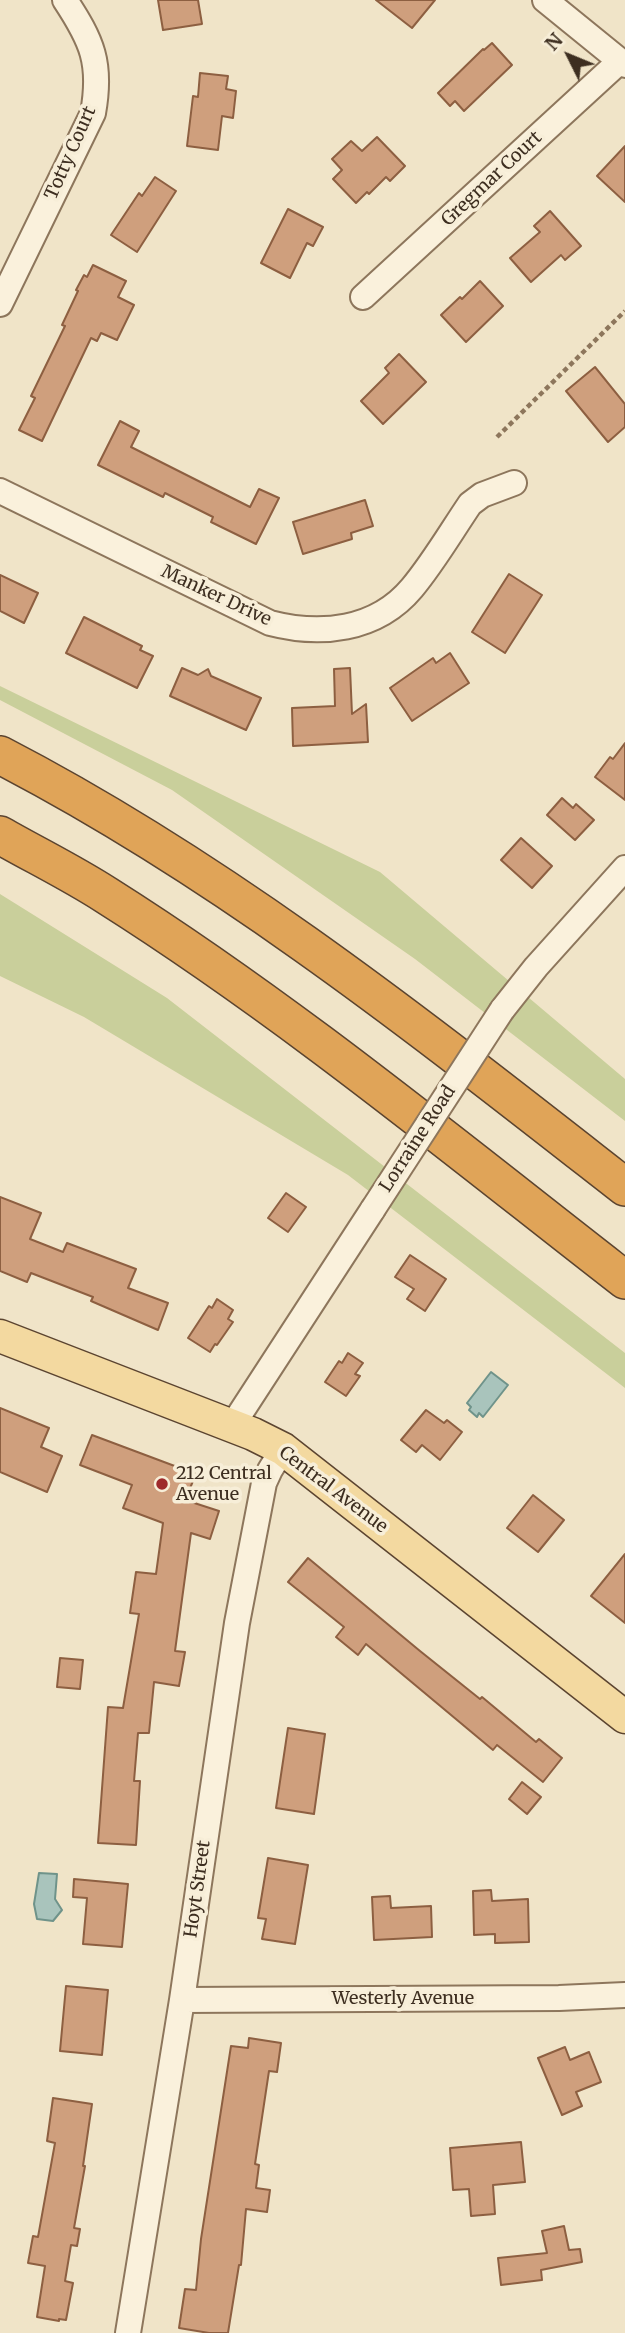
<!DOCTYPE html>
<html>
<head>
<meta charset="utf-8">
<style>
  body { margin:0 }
  #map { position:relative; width:625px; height:2333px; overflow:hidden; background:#f0e4c8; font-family:Merriweather,serif }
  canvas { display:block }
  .north { position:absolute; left:534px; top:21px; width:70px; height:70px; -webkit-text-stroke:5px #f7eed8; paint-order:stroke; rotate:313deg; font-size:19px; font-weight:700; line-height:28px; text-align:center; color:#3d2e20 }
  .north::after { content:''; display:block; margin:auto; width:24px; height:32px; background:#3d2e20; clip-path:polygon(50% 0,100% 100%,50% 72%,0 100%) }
</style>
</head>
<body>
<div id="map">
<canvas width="625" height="2333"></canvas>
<div class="north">N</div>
</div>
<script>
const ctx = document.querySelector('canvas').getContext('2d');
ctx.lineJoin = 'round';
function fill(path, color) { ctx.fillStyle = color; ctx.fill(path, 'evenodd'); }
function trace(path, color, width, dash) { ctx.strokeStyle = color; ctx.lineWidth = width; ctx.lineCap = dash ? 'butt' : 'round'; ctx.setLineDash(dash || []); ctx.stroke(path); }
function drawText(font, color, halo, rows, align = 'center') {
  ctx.font = font + ' Merriweather,serif'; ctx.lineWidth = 7; ctx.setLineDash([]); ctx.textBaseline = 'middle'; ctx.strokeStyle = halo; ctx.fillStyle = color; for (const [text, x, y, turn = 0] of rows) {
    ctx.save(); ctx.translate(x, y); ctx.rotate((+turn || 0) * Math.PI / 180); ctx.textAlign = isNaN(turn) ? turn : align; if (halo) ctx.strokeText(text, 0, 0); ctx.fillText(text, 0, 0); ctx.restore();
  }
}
const green = new Path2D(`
  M0,686L380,872L625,1079V1121L415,959L172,790L0,700Z
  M0,894L167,998L625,1353V1388L348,1175L84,1017L0,976Z`);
const water = new Path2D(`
  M491,1372L508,1385L483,1417L479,1413L477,1417L469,1410L471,1407L467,1403Z
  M39,1873L57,1874L55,1899L62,1910L53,1921L37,1919L34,1904Z`);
const building = new Path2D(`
  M158,0H198L202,24L163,30Z
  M376,0H435L412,28Z
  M492,43L512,65L464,111L455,101L450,106L438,93L483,49L484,50Z
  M200,73L228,76L226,89L236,91L233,118L222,116L218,150L187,146L193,96L198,97Z
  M377,137L405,166L390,181L386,177L369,194L367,192L356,203L333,179L342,170L332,159L351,141L362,151Z
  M625,146V202L597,176Z
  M155,177L176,191L137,252L111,235L139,193L142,196Z
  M288,209L323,227L313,246L307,243L290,278L261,263Z
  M550,211L581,246L565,260L561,255L531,282L510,258L540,232L534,226Z
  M93,265L126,281L118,297L134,305L117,340L101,333L97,341L91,338L42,441L19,430L35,398L31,396L65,326L62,325L78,291L76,290L84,275L87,277Z
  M480,281L503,306L466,342L441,315L460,297L462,299Z
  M399,354L426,382L383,424L361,401L389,373L385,368Z
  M595,367L625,404V427L608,442L566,391Z
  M120,421L139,431L131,447L250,507L259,489L279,498L256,544L211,522L213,517L165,493L163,497L98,465Z
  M365,500L373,526L351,533L352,539L303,554L293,522Z
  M509,574L542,595L505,653L472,632Z
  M0,575L38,593L24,623L0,611Z
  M84,617L142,646L140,650L153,656L137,688L66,653Z
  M450,653L469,683L412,721L390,688L433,658L436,663Z
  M182,668L198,675L208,669L211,676L261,698L246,730L170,696Z
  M350,668L352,714L366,704L368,742L293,746L292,708L335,706L334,669Z
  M625,743V800L595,777L610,757L613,759Z
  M562,798L573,808L576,804L594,820L575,840L547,815Z
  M521,838L552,866L532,888L501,860Z
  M286,1193L306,1207L288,1232L268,1218Z
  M0,1197L41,1213L30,1239L63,1252L67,1243L136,1269L128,1288L168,1303L158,1330L91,1301L93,1297L31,1273L27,1282L0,1271Z
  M410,1255L446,1279L425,1311L407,1299L414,1289L395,1277Z
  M217,1299L233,1310L228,1319L233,1322L217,1345L215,1344L210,1352L188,1338L209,1306L212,1308Z
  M348,1353L363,1363L355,1374L360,1376L346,1396L325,1382L339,1361L342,1363Z
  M0,1408L49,1428L41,1447L62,1456L47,1492L0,1472Z
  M426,1410L444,1423L447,1420L462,1432L440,1460L422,1445L416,1452L401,1440Z
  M92,1435L196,1474L185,1500L219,1511L210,1539L191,1533L175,1651L185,1652L179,1686L154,1682L149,1733H138L134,1781H140L136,1845L98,1843L108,1707L123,1708L139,1614L130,1613L136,1572L156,1574L163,1523L123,1508L132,1485L80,1465Z
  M533,1495L564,1520L538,1552L507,1528Z
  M625,1554V1623L591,1596Z
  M308,1558L420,1651L480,1699L482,1697L536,1742L539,1739L562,1758L543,1782L497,1745L493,1750L366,1644L358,1655L336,1637L344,1627L288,1582Z
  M60,1658L83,1660L80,1689L57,1687Z
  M288,1728L325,1734L314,1814L276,1808Z
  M522,1782L541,1797L527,1814L509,1799Z
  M268,1858L308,1865L295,1944L262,1939L266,1919L258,1918Z
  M74,1879L128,1884L122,1947L83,1944L87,1898L73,1897Z
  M491,1890L492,1901L528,1899L529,1942L495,1943V1934L474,1935L473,1891Z
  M390,1896L391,1908L431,1906L432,1937L374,1940L372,1897Z
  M66,1986L108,1990L102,2055L60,2051Z
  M249,2038L281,2043L277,2072L269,2071L255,2164L259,2165L256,2188L270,2190L267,2212L246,2209L241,2265H239L228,2333H209L179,2328L185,2289L196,2290L201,2239L231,2046L248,2048Z
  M565,2047L570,2060L589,2052L601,2082L576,2092L582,2106L562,2115L538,2058Z
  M53,2098L92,2104L83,2166H85L74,2228L80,2229L77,2246L71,2245L65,2281L73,2283L66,2320L59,2319V2321L37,2317L45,2266L28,2263L33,2236L38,2237L55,2143L47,2141Z
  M521,2142L525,2182L493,2185L495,2214L471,2216L469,2189L453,2190L450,2148Z
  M564,2226L569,2250L580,2249L582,2262L541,2270L542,2280L501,2285L498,2258L547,2253L542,2231Z`);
const path = new Path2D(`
  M497,437L625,311`);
const minor = new Path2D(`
  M545,0L625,65
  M363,297L620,61
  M0,304L93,113C102,63 92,41 65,0
  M0,491L270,623C320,636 376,631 412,588C433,563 451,532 470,504L482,495L514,483
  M502,1010L536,967L625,868
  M232,1426L373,1209
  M182,2000L559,1998L625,1995
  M128,2333L182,2000L237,1623L264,1483L270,1470L283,1449`);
const major = new Path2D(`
  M0,1336L253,1434L283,1449L625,1717`);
const highway = new Path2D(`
  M0,755C226,872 425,1031 625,1187
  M0,835C35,855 72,873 106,895C288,1010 455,1148 625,1280`);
const minorBridge = new Path2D(`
  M373,1209L502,1010`);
const markers = [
  [162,1484,7,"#9e2a2b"]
];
const streetNames = [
  ["Totty Court",71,153,-66],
  ["Gregmar Court",492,179,-43],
  ["Manker Drive",216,596,25],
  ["Lorraine Road",418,1139,-57],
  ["Central Avenue",333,1490,37],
  ["Hoyt Street",198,1889,-82],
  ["Westerly Avenue",403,1999]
];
const poiNames = [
  ["212 Central",176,1474],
  ["Avenue",176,1495]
];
fill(green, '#c9cf9b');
fill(water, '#a9c4bc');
trace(water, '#6f938a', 2);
fill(building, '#cf9f7d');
trace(building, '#8d5f41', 2);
trace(minor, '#8d765c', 28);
trace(major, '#5b4430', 35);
trace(highway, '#5b4430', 40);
trace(path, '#8d765c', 4.5, [5, 3.5]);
trace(minor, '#faf1dc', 24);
trace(major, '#f3d9a0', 32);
trace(highway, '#e0a458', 37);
trace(minorBridge, '#8d765c', 28, []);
trace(minorBridge, '#faf1dc', 24);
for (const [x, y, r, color] of markers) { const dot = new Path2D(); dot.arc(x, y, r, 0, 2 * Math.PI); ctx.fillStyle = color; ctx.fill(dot); trace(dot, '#f7eed8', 2.5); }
drawText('18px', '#3d2e20', '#f7eed8', streetNames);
drawText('18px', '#3d2e20', '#f7eed8', poiNames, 'left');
</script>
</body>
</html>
